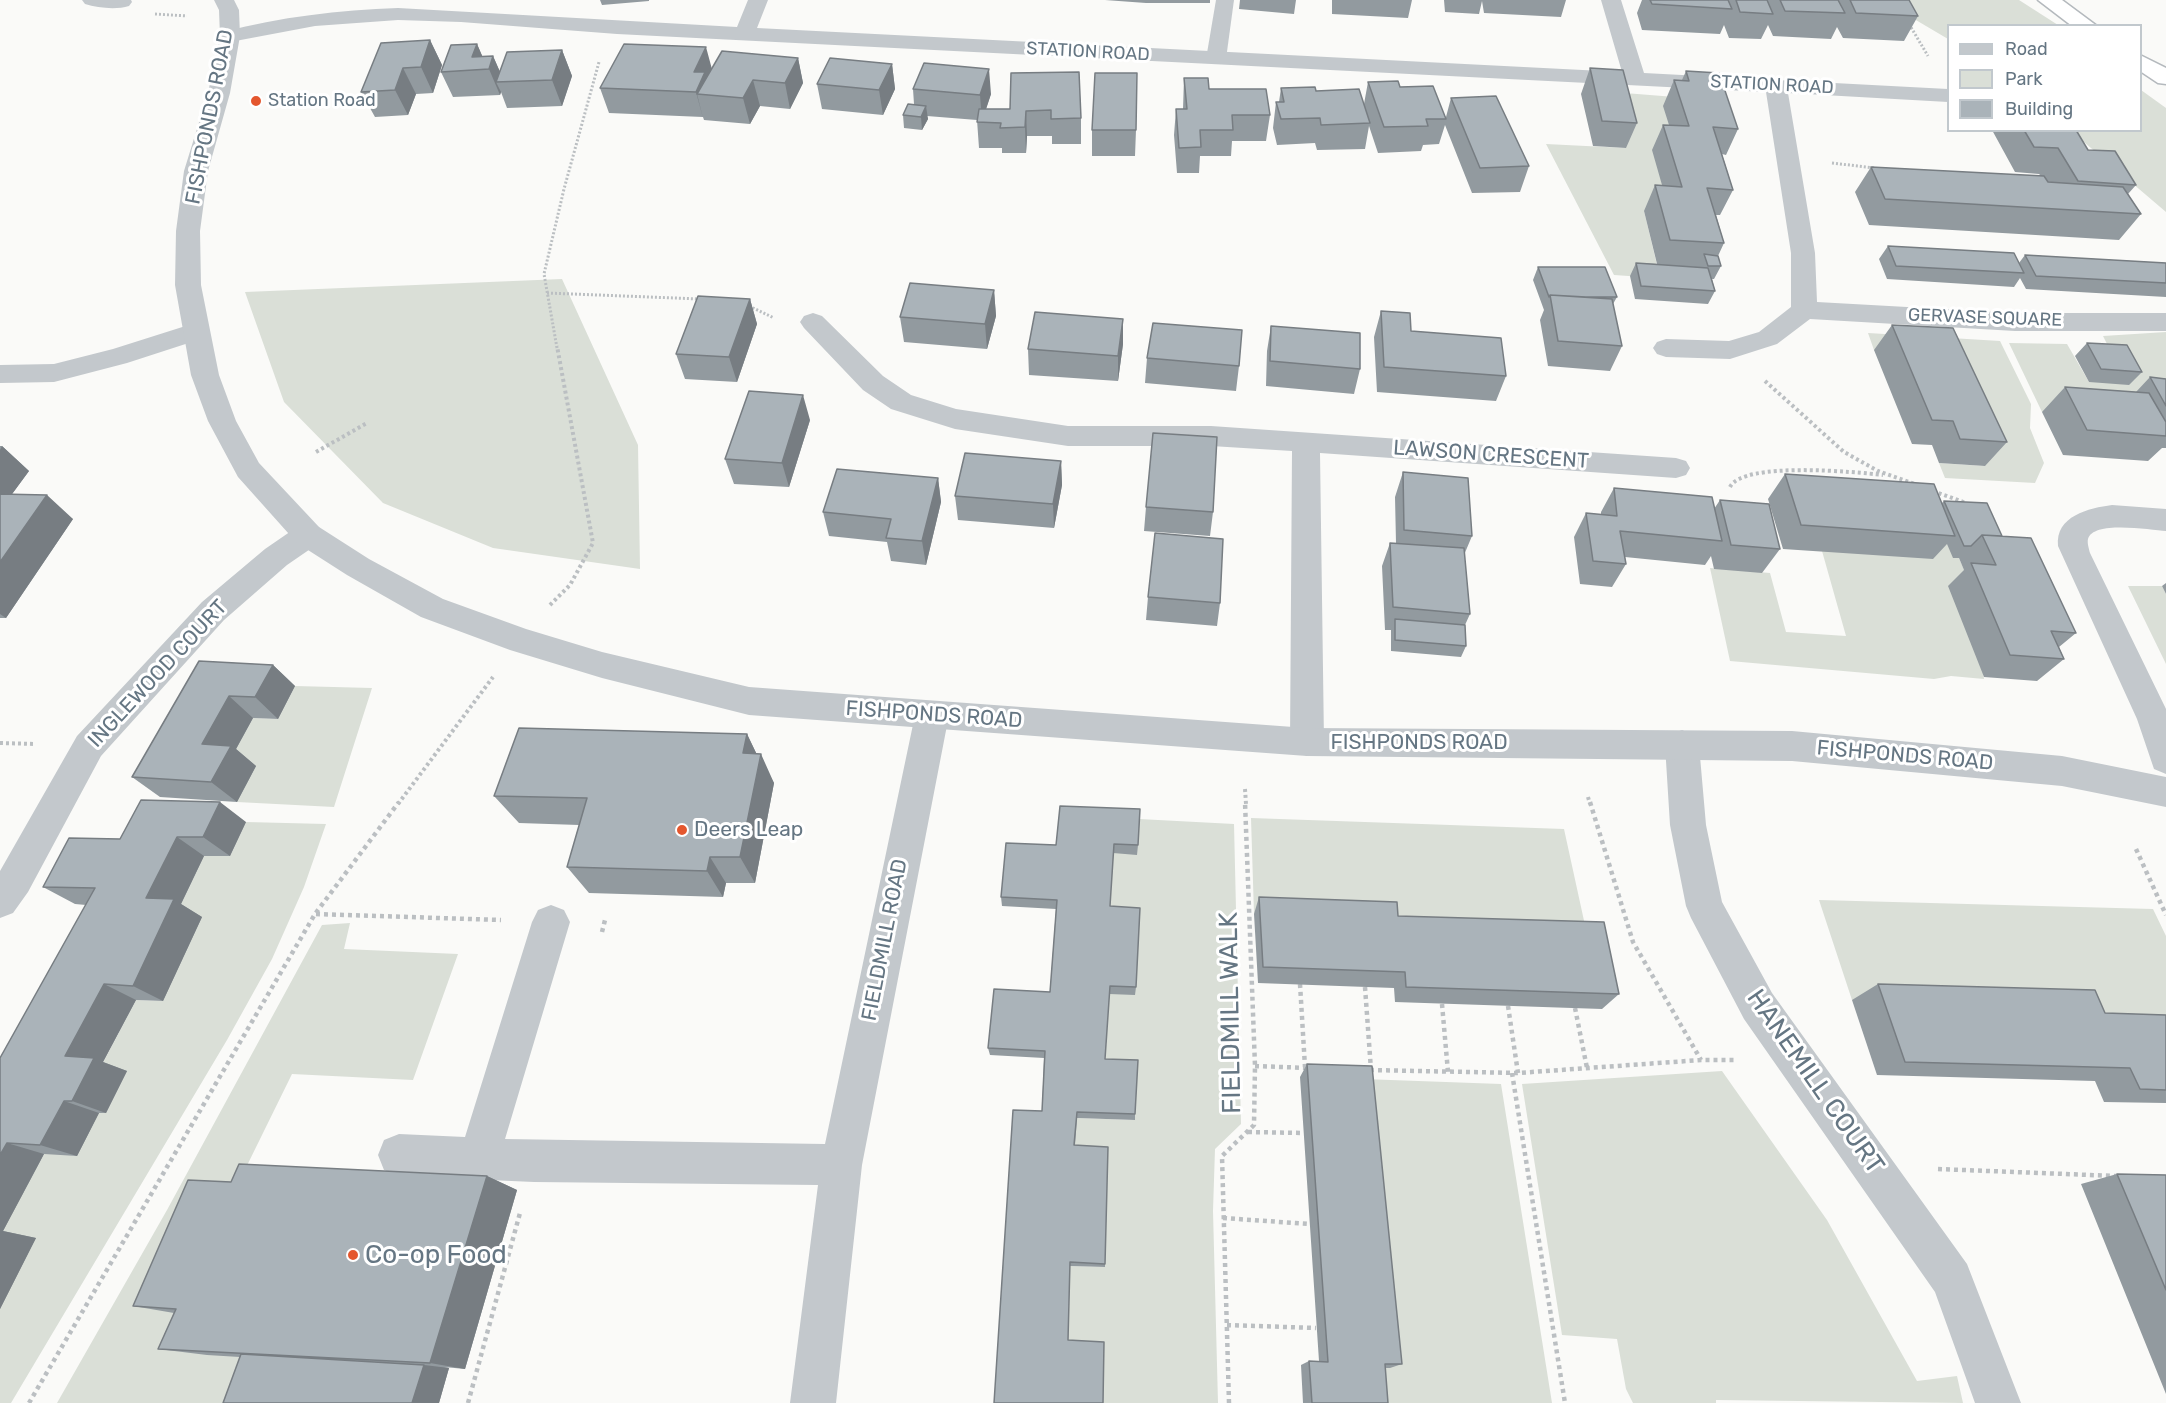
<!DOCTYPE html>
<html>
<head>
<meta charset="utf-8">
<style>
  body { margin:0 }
  #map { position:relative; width:2166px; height:1403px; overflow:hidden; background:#fafaf8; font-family:Rubik,sans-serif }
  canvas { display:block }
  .legend { position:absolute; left:1947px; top:24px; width:195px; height:108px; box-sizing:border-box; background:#fff; border:2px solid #c1c8cd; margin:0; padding:8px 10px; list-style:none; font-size:18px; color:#657683 }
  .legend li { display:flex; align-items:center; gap:12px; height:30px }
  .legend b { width:30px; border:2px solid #c1c8cd }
</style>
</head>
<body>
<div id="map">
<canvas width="2166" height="1403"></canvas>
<ul class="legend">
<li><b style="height:8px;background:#c3c8cc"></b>Road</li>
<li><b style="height:16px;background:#dadfd7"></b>Park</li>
<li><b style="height:16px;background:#aab3b9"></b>Building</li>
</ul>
</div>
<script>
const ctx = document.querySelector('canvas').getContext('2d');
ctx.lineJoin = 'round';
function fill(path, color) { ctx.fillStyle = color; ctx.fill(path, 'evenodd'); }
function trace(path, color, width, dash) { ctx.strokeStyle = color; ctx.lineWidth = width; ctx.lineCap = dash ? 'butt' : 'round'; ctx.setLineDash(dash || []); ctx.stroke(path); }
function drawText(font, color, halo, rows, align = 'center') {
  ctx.font = font + ' Rubik,sans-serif'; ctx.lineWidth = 6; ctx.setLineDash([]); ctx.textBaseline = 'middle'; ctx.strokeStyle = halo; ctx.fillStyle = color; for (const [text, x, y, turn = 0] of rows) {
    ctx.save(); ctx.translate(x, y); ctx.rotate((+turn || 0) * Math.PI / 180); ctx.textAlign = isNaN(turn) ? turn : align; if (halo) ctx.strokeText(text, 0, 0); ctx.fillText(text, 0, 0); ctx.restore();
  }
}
const green = new Path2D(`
  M1882,0H2019L2058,25L1948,26V39Z
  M2141,90L2166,108V212L2071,131L2140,130Z
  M1612,92L1675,97L1677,152L1670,212L1644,211L1657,265L1701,281L1614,275L1546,144L1626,148Z
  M562,279L638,445L640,569L493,548L383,503L284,402L245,292Z
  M2166,332V405L2133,418L2042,412L2009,343L2067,344L2089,382L2114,358L2103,336Z
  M1868,333L2000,341L2031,404L2030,428L2044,463L2035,483L1945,478L1939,463L1984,466L1874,350Z
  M1933,513L1959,558L1972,588L1984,679L1951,676L1934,679L1730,661L1710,568L1770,573L1786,632L1846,636L1822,551Z
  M2128,586H2162L2166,594V664Z
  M295,686L372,688L334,807L237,802L255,766L227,764L253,718L278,719Z
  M1251,818L1564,829L1588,939L1387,919L1254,914Z
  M1139,819L1234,824L1241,1124L1215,1149L1213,1211L1218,1403H1103L1068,1342L1070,1266L1104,1267L1074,1151L1077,1118L1135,1120L1105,1066L1109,994H1135L1110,915L1113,853Z
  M246,822L326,824L304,887L272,959L227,1040L11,1403H0V1235L44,1154L99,1070L136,1000L163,1001L175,916L204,856H230Z
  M1819,900L2153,909L2166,936V1031L2062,1006L1852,1000Z
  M350,923L344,949L458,954L413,1080L292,1074L233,1194L273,1358L256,1403H57L167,1210L322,925Z
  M1722,1071L1827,1220L1917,1381L1957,1376L1963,1403L1716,1400V1403H1633L1626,1389L1617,1339L1562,1335L1522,1084Z
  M1363,1079L1501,1084L1552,1403H1376Z`);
const pathFar2 = new Path2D(`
  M155,14L187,16
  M1909,24L1928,56
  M1832,163L1875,168
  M547,293L700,299
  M749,306L774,318
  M557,348L544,274L564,189L599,62`);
const pathFar1 = new Path2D(`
  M1765,381L1844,452L1878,471L1915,484
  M316,452L367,423
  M1730,487C1743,461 1856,472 1883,475
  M1933,491L1966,503
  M550,605L570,585L593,543L557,346
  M0,743L35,744
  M1245,789L1246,804
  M1588,797L1590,804
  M398,804L493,677`);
const path = new Path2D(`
  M1590,802L1633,942L1701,1060
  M2136,849L2166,915
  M316,914L501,920
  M602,932L605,920
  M1300,984L1305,1067
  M1365,987L1371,1070
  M1442,1004L1448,1072
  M1508,1006L1518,1073
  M1575,1008L1587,1068
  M1255,1066L1309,1068
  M1370,1070L1518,1073L1701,1060H1734
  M1512,1073L1565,1403
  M1248,1132L1303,1133
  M1938,1169L2116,1176
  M1223,1218L1309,1224
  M1227,1325L1316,1328
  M29,1403L315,914L399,802
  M468,1403L520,1213
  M1229,1403L1222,1156L1254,1125L1255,1066L1245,802`);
const service = new Path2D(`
  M1216,0H1234L1226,59L1223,63H1209L1206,59Z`);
const minor = new Path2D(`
  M82,0H131L132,2L129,6C116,10 98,8 85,4Z
  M748,0H768L757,28L1622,72L1601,0H1621L1644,73L1948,89V102L1788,93L1815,253L1817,302L2015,313H2166V331H2015L1810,319L1777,344L1730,359L1666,357L1657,354L1653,348L1657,342L1666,339L1729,341L1759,332L1791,307V253L1766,92L617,34L461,22L398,20L315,26L230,42L223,40L220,36L223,32C280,17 339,10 398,8L737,27Z
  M813,313L822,316L883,376L911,395L956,409L1068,426H1211L1676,458L1686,461L1690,468L1686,475L1676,478L1320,453L1324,742L1319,752L1307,756L1295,752L1290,742L1292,451L1211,446H1068L955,429L891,409L863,390L804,328L800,322L804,316Z
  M195,323L204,326L208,332L204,338L127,363L54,382L0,383V365L54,364L113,349Z
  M2112,505L2166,509V531C2151,530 2093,520 2088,539C2087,543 2089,549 2090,553L2166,709V774L2154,769L2137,719L2058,546C2055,516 2089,508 2112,505Z
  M308,524L319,527L323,535L319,543L287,565L224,620L101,756L28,892L13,913L0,918V871L77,736L202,602L265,549L297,527Z
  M932,701L944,705L949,715L862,1165L836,1403H790L818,1185L534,1182L399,1176L384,1170L378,1155L384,1140L399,1134L465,1137L532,922L538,910L551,905L564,910L570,922L505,1139L825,1144L915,715L920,705Z
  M1682,730L1694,735L1699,745L1706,825L1722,902L1772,993L1967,1264L2021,1403H1975L1935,1292L1744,1019L1691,918L1686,906L1670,825L1665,745L1670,735Z`);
const tertiary = new Path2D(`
  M214,0H234L239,10L240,36L230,93L208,171L200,231L201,285L219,375L236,421L259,463L319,527L369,559L443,599L526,629L602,652L749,687L1307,728L1792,731L2062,756L2166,777V807L2062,786L1792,761L1307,756L749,715L602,678L510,650L421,617L347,575L297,543L238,477L208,421L191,375L175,285L176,231L184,171L208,93L220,36L219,10Z`);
const trunk = new Path2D(`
  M2038,0H2062L2097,26H2072Z
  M2140,55L2166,68V84L2158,83L2140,71Z`);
const wall = new Path2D(`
  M600,0H649V1L602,5Z
  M1105,0H1210V3H1146Z
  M1240,0H1296L1294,14L1239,9Z
  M1332,0H1412L1408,18L1332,14Z
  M1444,0H1566L1561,17L1484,13L1482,1L1479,14L1445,12Z
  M1642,0H1838V1L1839,0H1909L1918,16L1904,41L1843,38L1837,27L1831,39L1773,36L1768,25L1761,39L1729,38L1724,25L1720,34L1642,30L1637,13Z
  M430,40L442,65L433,93L416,94L408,115L375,117L361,92Z
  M477,44L482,56H493L500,72L562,50L572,76L562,106L507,108L501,92L500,95L453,97L441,72Z
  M798,58L803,83L790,109L760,106L750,124L704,120L703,117L609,113L600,88L712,68Z
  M892,64L895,89L883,115L822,109L817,84Z
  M1590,68L1637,123L1626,148L1593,146L1581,94Z
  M1686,71L1738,129L1726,155L1722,154L1733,190L1720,215H1716L1724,243L1718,256L1721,266L1714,279H1712L1715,291L1708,304L1635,299L1630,276L1636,263L1657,264L1644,211L1655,185H1662L1652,150L1663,125H1669L1663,106L1674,80H1682Z
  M1011,73L1081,118V144H1052V136H1027L1026,153H1002V148H979L977,120L927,116L928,119L922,130L904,128L903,115L914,104L913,89L991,94L986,109H1010Z
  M1184,78L1270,115L1266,141H1232L1231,156H1200L1199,173H1177L1174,135L1176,109H1183Z
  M1368,82L1400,87L1446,117L1451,98L1529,166L1520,192L1472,193L1445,125L1439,144L1423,145L1421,151L1378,153L1369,126L1365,149L1317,150L1315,143L1277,145L1273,128L1276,102H1279L1281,88L1316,91L1364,104Z
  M1092,130H1136L1135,156H1092Z
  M1992,130H2076L2088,150L2136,185L2128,194L2141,214L2119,240L1869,225L1855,192L1871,167L2041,176L2039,174L2015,172Z
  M1888,246L2019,263L2025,255L2166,263V297L2026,289L2020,278L2014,287L1887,279L1879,259Z
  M1538,267L1617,297L1613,304L1622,346L1610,371L1548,366L1540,320L1544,310L1533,280Z
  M994,290L996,316L987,349L904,342L900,317Z
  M750,299L757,324L737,382L685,379L676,354Z
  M1381,311L1411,331L1506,376L1496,401L1377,392L1374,337Z
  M1892,325L2007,442L1985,466L1939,463L1932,445L1912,444L1874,350Z
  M1271,326L1360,369L1354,394L1266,386L1267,351Z
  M2087,343L2142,372L2129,385L2089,382L2075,356Z
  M1123,344L1118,381L1029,375L1028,349Z
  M1147,358L1239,366L1236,391L1145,383Z
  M2150,377L2166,379V448H2162L2148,461L2063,455L2042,412L2065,387L2136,392Z
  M810,420L789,487L734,484L725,459Z
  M0,446H2L29,471L12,494L73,519L6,618H0Z
  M1061,461L1062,485L1054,528L958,520L955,496Z
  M1403,472L1472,536L1464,555L1470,614L1465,625L1466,646L1461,657L1391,651V630H1385L1382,566L1390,543H1396L1395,497Z
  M1785,474L1942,503L1944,501L2002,536L2076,633L2059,647L2064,659L2037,681L1984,677L1948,586L1964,570L1959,558H1953L1947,544L1933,559L1783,549L1768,499Z
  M938,478L941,502L926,565L891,561L887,542L829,536L823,512Z
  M1614,488L1714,509L1720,500L1780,549L1762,573L1714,569L1711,556L1705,565L1625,557L1626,564L1612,587L1580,584L1574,537L1586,513L1601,515V512Z
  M1146,507L1213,512L1210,536L1144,531Z
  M2166,583V594L2162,586Z
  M1148,597L1220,603L1217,626L1146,620Z
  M199,661L273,665L295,686L278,719L253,718L236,749L256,766L237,802L160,797L132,777Z
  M747,734L756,753L774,783L755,883H726L723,897L589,893L567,867L579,825L519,823L494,796Z
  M1060,806L1138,845L1137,855L1113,853L1110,906L1136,987L1135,995L1109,994L1105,1059L1135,1114V1120L1077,1118L1075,1145L1105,1264V1267L1070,1266L994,1403L1042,1111L1044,1058L990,1055L988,1048L1050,992L1056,909L1002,906L1001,897L1056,845Z
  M246,822L230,856H204L181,904L202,917L163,1001L136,1000L103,1062L127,1071L106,1113H99L77,1156L44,1154L3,1231L36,1238L0,1309V1058L86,905L75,904L43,887L120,839Z
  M1259,897L1398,916L1619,994L1602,1009L1395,1002L1394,988L1258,983L1254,914Z
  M1878,984L2105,1013L2166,1015V1103L2104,1102L2095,1081L1877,1075L1852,1000Z
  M1307,1064L1402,1364L1390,1368H1385L1388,1403H1303L1301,1365L1309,1361H1319L1300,1077Z
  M2117,1174L2166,1175V1394L2081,1184Z
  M487,1176L517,1190L465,1369L444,1367L449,1368L439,1403H223L240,1357L207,1355L158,1349L174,1313L133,1306L231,1182Z`);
const shadedWall = new Path2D(`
  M430,40L442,65L433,93L421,67Z
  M477,44L488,69L472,57Z
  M706,47L713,73L697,94L703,118L696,92L694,72Z
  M562,50L572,76L562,106L552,80Z
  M493,56L504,81L496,82L501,92L500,95L489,69Z
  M798,58L803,83L790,109L785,83Z
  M892,64L895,89L883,115L879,90Z
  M403,68L416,94L408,115L395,90Z
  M989,69L991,94L982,121L980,95Z
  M753,80L760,106L750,124L743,98Z
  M926,106L928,119L922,130L921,117Z
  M1026,111L1027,136L1026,153L1025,127Z
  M994,290L996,316L987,349L985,324Z
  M750,299L757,324L737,382L729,357Z
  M1123,319V344L1118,381V356Z
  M803,395L810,420L789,487L782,463Z
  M2,446L29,471L4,505L0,502V450Z
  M1061,461L1062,485L1054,528L1053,504Z
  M938,478L941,502L926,565L922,541Z
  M47,495L73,519L6,618L0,614V562Z
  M273,665L295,686L278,719L255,697Z
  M229,696L253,718L236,749L256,766L237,802L211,782L202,744Z
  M747,734L760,761L761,754L774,783L755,883L740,857L743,753Z
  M220,802L246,822L230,856L203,837Z
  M177,837L204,856L181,904L202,917L163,1001L133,986L146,898Z
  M710,857L726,883L723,897L707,871Z
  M104,984L136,1000L103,1062L127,1071L106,1113L72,1101L65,1056Z
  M64,1101L99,1113L77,1156L40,1145Z
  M7,1143L44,1154L3,1231L36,1238L0,1309V1155Z
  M487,1176L517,1190L465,1369L430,1363Z
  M424,1365L449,1368L439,1403H412Z`);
const building = new Path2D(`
  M1650,0H1728L1732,9L1652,4Z
  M1736,0H1767L1773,14L1740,12Z
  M1780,0H1838L1845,13L1785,11Z
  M1850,0H1909L1918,16L1856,13Z
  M430,40L421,67L403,68L395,90L361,92L381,43Z
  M477,44L472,57L493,56L489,69L441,72L451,45Z
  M624,44L706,47L694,72H705L696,92L600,88Z
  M562,50L552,80L496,82L507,52Z
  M722,51L798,58L785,83L753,80L743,98L697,94Z
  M830,58L892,64L879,90L817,84Z
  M924,63L989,69L980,95L913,89Z
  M1590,68L1623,70L1637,123L1602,121Z
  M1686,71L1719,73L1738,129L1713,127L1733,190L1707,188L1724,243L1670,240L1655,185L1682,187L1663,125L1689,126L1674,80L1689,81Z
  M1079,72L1081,118L1051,119V110L1026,111L1025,127L1000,128L1001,123L977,122L979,109H1010L1011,73Z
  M1095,73H1137L1136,130H1092Z
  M1184,78H1208L1209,89H1266L1270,115H1232L1233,130H1200L1201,147L1179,148L1176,109H1187Z
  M1398,81L1400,87L1433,86L1446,119H1426L1428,126L1384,127L1368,82Z
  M1315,87L1316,91L1359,89L1370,123L1321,125L1320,118L1281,119L1276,102H1284L1281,88Z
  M1496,96L1529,166L1480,168L1451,98Z
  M908,104L926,106L921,117L903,115Z
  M2024,130H2076L2088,150L2115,151L2136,185L2078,181L2058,148L2034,147Z
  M1871,167L2044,176L2048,182L2123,187L2141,214L1885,199Z
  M1888,246L2014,253L2024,273L1896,266Z
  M1704,254L1718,256L1721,266H1708Z
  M2025,255L2166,263V283L2036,276Z
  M1636,263L1708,268L1715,291L1641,286Z
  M1538,267H1605L1617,297H1586L1550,295L1549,297Z
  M910,283L994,290L985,324L900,317Z
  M1550,295L1612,299L1622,346L1558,341Z
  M698,296L750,299L729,357L676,354Z
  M1381,311L1410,313L1411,331L1501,338L1506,376L1384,367Z
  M1035,312L1123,319L1118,356L1028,349Z
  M1153,323L1242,330L1239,366L1147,358Z
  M1892,325L1953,328L2007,442L1960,439L1953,421L1932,420Z
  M1271,326L1360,333V369L1270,361Z
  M2087,343L2127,345L2142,372L2101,369Z
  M2150,377L2166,379V406Z
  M2065,387L2149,393L2166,422V436L2087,430Z
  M749,391L803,395L782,463L725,459Z
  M1153,433L1217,437L1213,512L1146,507Z
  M965,453L1061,461L1053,504L955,496Z
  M837,469L938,478L922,541L886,538L891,519L823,512Z
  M1403,472L1468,478L1472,536L1404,530Z
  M1785,474L1934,484L1955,536L1801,525Z
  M1614,488L1712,497L1722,541L1620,531L1626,564L1593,561L1586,513L1617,516Z
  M0,494L47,495L0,562Z
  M1720,500L1769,504L1780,549L1731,545Z
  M1944,501L1987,503L2002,536L1982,535L1971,546H1964Z
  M1155,533L1223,539L1220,603L1148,597Z
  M1982,535L2031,538L2076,633L2051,631L2064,659L2010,655L1971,563L1996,565Z
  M1390,543L1464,548L1470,614L1393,607Z
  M1395,619L1465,625L1466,646L1395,640Z
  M199,661L273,665L255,697L229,696L202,744L231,746L211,782L132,777Z
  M519,728L747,734L743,753L761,754L740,857H710L707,871L567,867L587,798L494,796Z
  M141,800L220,802L203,837H177L146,898L174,899L133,986L104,984L65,1056L94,1058L72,1101H64L40,1145L7,1143L0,1155V1058L95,888L43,887L69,838L120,839Z
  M1060,806L1140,809L1138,845L1114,844L1110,906L1140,908L1136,987L1110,986L1105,1059L1138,1060L1135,1114L1077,1112L1074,1145L1108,1147L1105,1264L1070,1262L1068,1340L1104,1342L1103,1403H994L1013,1110L1042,1111L1045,1051L988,1048L994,989L1050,992L1057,900L1001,897L1006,843L1056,845Z
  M1259,897L1397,902L1398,916L1604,922L1619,994L1406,987L1405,972L1263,967Z
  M1878,984L2095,990L2105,1013L2166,1015V1090L2140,1089L2130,1068L1905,1062Z
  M1307,1064L1372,1066L1402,1364H1385L1388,1403H1312L1309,1361L1328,1362Z
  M239,1164L487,1176L430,1363L158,1349L176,1309L133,1306L188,1180L231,1182Z
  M2117,1174L2166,1175V1290Z
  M241,1354L424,1365L412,1403H223Z`);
const markers = [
  [256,101,6,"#e4572e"],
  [682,830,6,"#e4572e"],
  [353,1255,6,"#e4572e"]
];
const farStreetnames = [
  ["STATION ROAD",1088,52,3],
  ["STATION ROAD",1772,85,3],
  ["GERVASE SQUARE",1985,318,2]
];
const farPoinames = [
  ["Station Road",268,101]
];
const streetNames = [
  ["FISHPONDS ROAD",210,117,-79],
  ["LAWSON CRESCENT",1491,455,4],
  ["INGLEWOOD COURT",158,674,-47],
  ["FISHPONDS ROAD",934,715,4],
  ["FISHPONDS ROAD",1419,743],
  ["FISHPONDS ROAD",1905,756,5],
  ["FIELDMILL ROAD",885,940,-79]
];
const poiNames = [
  ["Deers Leap",694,830]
];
const nearStreetnames = [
  ["FIELDMILL WALK",1231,1013,-91],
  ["HANEMILL COURT",1815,1082,55]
];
const nearPoinames = [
  ["Co-op Food",365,1255]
];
fill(green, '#dadfd7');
trace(trunk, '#b4b9bd', 3);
trace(pathFar2, '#bbbfc2', 3, [2, 2]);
trace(pathFar1, '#bbbfc2', 4, [3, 3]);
trace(path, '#bbbfc2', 4.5, [4, 4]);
fill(service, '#c3c8cc');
fill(minor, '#c3c8cc');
fill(tertiary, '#c3c8cc');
fill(trunk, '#fff');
fill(wall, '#929a9f');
fill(shadedWall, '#777d82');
fill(building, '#aab3b9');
trace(building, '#777d82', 1.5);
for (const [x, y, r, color] of markers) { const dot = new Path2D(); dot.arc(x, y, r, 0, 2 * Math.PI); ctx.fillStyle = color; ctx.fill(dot); trace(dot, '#fff', 2); }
drawText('18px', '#657683', '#fff', farStreetnames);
drawText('18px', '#657683', '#fff', farPoinames, 'left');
drawText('21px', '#657683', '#fff', streetNames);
drawText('21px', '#657683', '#fff', poiNames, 'left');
drawText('26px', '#657683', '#fff', nearStreetnames);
drawText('26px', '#657683', '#fff', nearPoinames, 'left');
</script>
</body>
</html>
